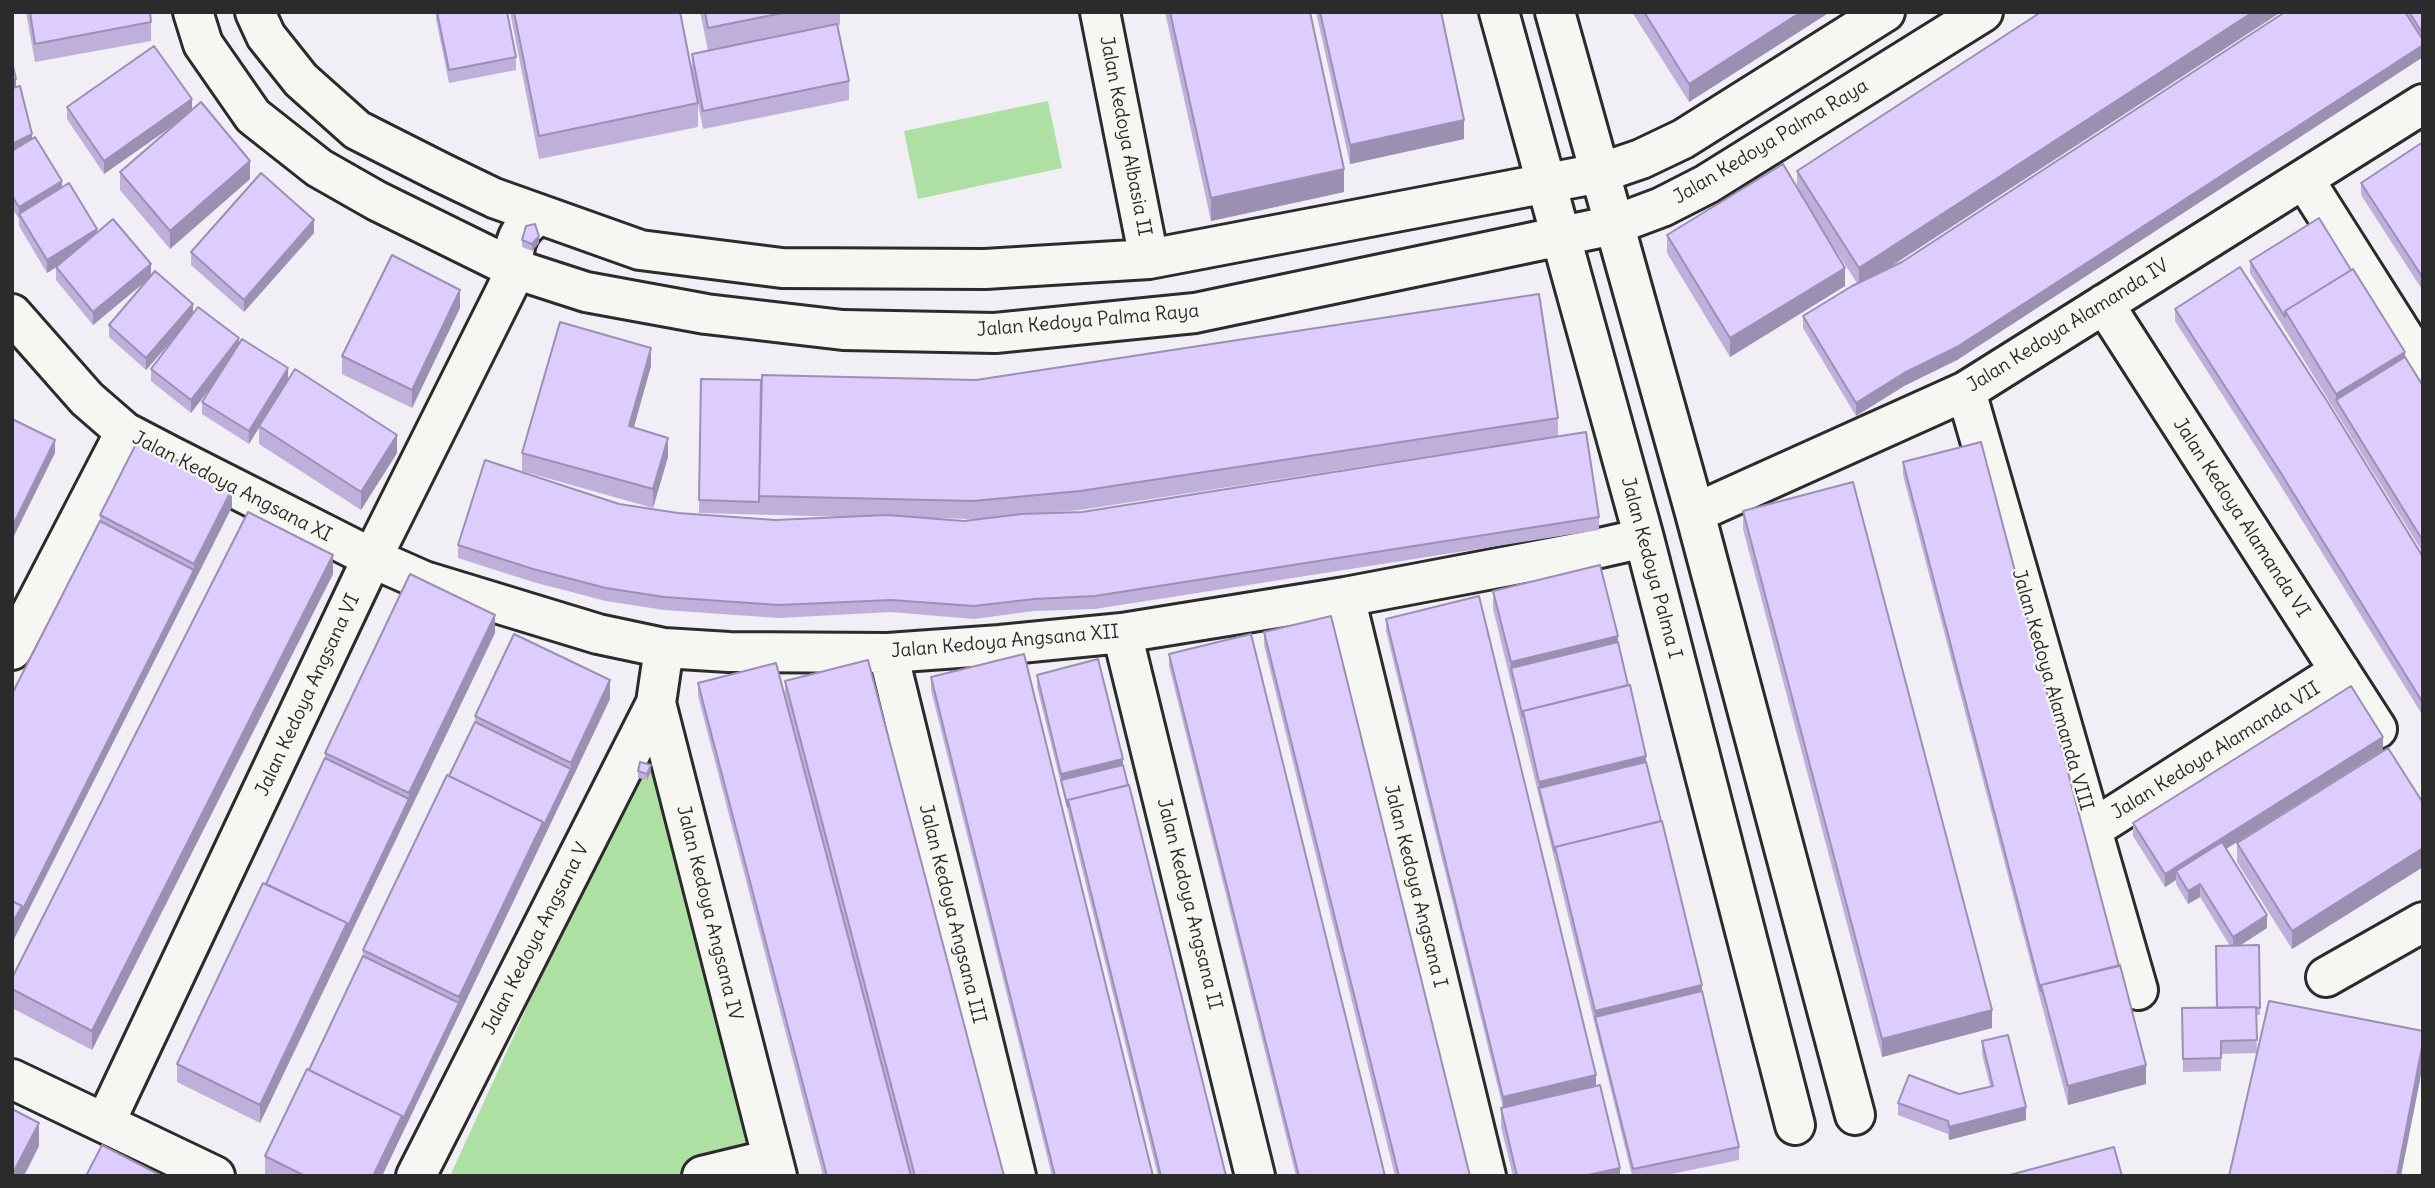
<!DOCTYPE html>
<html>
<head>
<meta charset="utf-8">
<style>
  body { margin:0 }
  #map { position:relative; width:2435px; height:1188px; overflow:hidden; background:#f1eef5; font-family:Delius,sans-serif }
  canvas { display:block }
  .frame { position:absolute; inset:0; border:14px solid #2b2b2b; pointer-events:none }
</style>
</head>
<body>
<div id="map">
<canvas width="2435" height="1188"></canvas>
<div class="frame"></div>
</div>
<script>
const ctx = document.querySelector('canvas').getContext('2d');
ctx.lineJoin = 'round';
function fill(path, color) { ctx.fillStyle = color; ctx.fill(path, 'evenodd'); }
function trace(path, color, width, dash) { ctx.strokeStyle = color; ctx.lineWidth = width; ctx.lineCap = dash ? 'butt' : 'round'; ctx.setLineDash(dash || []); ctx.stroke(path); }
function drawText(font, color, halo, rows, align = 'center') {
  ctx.font = font + ' Delius,sans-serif'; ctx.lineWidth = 5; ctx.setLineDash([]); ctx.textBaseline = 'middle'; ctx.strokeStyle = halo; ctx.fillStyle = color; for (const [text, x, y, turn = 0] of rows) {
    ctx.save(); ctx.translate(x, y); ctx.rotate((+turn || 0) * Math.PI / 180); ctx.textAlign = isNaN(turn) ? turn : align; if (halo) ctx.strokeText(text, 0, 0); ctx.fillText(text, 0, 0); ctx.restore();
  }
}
const green = new Path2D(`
  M1048,101L1062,168L918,199L904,131Z
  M654,729L773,1166L724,1176H450Z`);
const street = new Path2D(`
  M193,12L203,44L253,116L319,168L377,201L515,269L586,292L706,314L843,330L995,333L1195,313L1614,225L1662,207L1707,184L1983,12
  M255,12L266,36L301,80L357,130L442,173L494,198L640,250L782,268L985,269L1149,259L1600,173L1641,159L1683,139L1885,12
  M1100,12L1149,259
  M1499,12L1644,538L1795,1125
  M1555,12L1695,513L1855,1115
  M2304,179L2423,367
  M2104,304L2377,729
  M12,314L87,399L125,432L171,456L372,558L424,581L598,634L664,648L729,652L888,653L1000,645L1122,633L1345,597L1582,552L1644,538
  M1966,391L2138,990
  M1695,513L1966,391L2423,104
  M1345,597L1486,1176
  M1122,633L1255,1176
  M664,648L656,703L777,1176
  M12,650L125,432
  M888,653L1016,1176
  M2091,830L2340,671
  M2326,977L2423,922
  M12,1079L215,1176
  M105,1123L372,558L505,292C508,285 513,278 515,271C516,266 513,260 514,255C515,236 524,224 540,215
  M416,1176L656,703
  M702,1176L772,1159
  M2405,1176L2423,1071`);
const wall = new Path2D(`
  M26,12H150L151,22V41L35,62Z
  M436,12H507L516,57V70L449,83L436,19Z
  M510,12H680L698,103V127L539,159Z
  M700,12H840V25H837L849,81V100L703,129L692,72V54L708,50Z
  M1165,12H1310L1344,192L1211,221Z
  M1316,12H1441L1464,139L1350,164Z
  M1632,12H1830L1689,102Z
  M2041,12H2281L1887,269L1902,262L2285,12H2423V57L1957,360L1904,386L1856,416L1803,328V316L1857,283L1809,209L1845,286L1730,357L1667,253V235L1797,188V171Z
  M12,62L16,86L32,138L62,187L97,232L151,276L193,314L239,344L288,381L397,453L361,510L259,444V427L249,444L202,414V402L214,382L191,413L151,381V369L178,334L146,370L109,337V325L147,280L93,325L56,280V267L47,273L19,226V219L12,208Z
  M67,107L192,110L250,179L170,249L120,190V172L177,123L104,174L67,119Z
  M2423,142V291L2361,195V183Z
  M314,233L244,312L191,265V252Z
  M522,240L539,243L532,251L522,247Z
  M2250,261L2405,357L2423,386V553L2250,273Z
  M460,308L412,408L342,374V356Z
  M2175,309L2423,557V716L2279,483L2175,321Z
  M651,366L633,428L668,457L653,508L522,471V453Z
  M701,379L1558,418V436L1599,517V530L1095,609L1034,611L974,619L891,612L779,618L664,610L606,601L533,582L458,558V545L619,504L678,513L775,520L849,517L699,513ZM1520,442L1082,512L1043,513L1080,510ZM929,518L973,519L990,518L964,521Z
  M1903,462L2119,966L2146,1084L2068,1105L1903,475Z
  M232,507L12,943L100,521V515Z
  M1743,511L1992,1028L1882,1057L1743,529Z
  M333,574L92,1050L12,1008V978Z
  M1493,591L1618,642L1739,1147V1160L1662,1176H1632L1493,609Z
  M1386,619L1596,1085L1620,1176H1513L1501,1127V1108H1503L1386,631Z
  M1264,632L1470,1176H1395L1264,645Z
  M495,633L260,1123L177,1082V1064L266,884L325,758V753Z
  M1169,654L1385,1176H1296L1169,666Z
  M1037,675L1226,1176H1158L1037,687Z
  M931,677L1153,1176H1052L931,690Z
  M785,681L1004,1176H911L785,694Z
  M698,683L911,1176H823L698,696Z
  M610,699L382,1176H268L265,1175V1156L309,1070L363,956V950L475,722V716Z
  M2383,750L2226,849L2267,928L2239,946L2259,945L2260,1015H2256L2257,1053L2221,1054V1071L2183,1072L2182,1008H2216L2230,946L2200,897L2188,904L2176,884V880L2165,887L2133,836V823Z
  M638,771H651L647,780L638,778Z
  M2423,803V867L2292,949L2237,862V843Z
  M1982,1041L2026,1120L1949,1140L1948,1134L1898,1115V1103L1959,1094L1990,1086L1982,1054Z`);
const shadedWall = new Path2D(`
  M1801,12H1830L1689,102V84Z
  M2253,12H2281L1859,287V268Z
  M2423,45V57L1957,360L1904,386L1856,416V403Z
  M16,79V91L12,92V80Z
  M192,99V112L104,174V161Z
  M1464,120V139L1350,164V145Z
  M32,134V147L12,157V144Z
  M250,161V179L170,249V231Z
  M1344,169V192L1211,221V198Z
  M62,181V194L19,214V207Z
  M314,220V233L244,312V300Z
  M97,229V242L47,273V260Z
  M539,236V243L532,251V244Z
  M151,264V277L93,325V312Z
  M1845,268V286L1730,357V338Z
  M460,290V308L412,408V390Z
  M193,304V316L146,370V358Z
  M239,338V351L191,413V400Z
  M651,348V366L629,445V426Z
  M2405,352V370L2336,400V413V394Z
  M288,368V381L249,444V431Z
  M397,435V453L361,510V492Z
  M668,438V457L653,508V489Z
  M55,440V453L12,540V527Z
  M232,489V507L12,943V924L194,570V564Z
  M333,555V574L92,1050V1031Z
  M495,615V633L260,1123V1105L347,923L409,799V793Z
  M1618,636V654L1511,668V662Z
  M610,680V699L571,781L382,1176H373L459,1003V997L543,822L571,769V763Z
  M2383,737V750L2180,878L2176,871V880L2165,887V874Z
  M1646,756V774L1539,788V782Z
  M1123,759V772L1061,780V774Z
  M651,765V771L647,780V774Z
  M2423,848V867L2292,949V931Z
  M2200,884V897L2188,904V891Z
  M2267,915V928L2233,950V937Z
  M1702,985V1003L1595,1017V1011Z
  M1992,1010V1028L1882,1057V1039Z
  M2423,1042V1065L2401,1176H2397Z
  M2146,1065V1084L2068,1105V1086Z
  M1596,1075V1087L1503,1110V1097Z
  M2026,1107V1120L1949,1140V1127Z
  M39,1123V1146L24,1176H12Z
  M1620,1168V1176H1583Z`);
const building = new Path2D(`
  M30,12H150L151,22L35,44Z
  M437,12H507L516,57L449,70Z
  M514,12H680L698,103L539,136Z
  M705,12H787L708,28Z
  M1170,12H1310L1344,169L1211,198Z
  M1320,12H1441L1464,120L1350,145Z
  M1644,12H1801L1689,84Z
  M2041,12H2253L1859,268L1797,171Z
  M2285,12H2405L2423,40V45L1957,347L1904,373L1856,403L1803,316L1852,286L1902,262Z
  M2409,12H2423V34Z
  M837,24L849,81L703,111L692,54Z
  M154,46L192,99L104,161L67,107Z
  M12,62L16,79L12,80Z
  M20,86L32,134L12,144V88Z
  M201,102L250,161L170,231L120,172Z
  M35,137L62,181L19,207L12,196V151Z
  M2423,142V278L2361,183Z
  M1783,164L1845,268L1730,338L1667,235Z
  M261,173L314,220L244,300L191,252Z
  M69,183L97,229L47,260L19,214Z
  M2319,218L2351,270L2285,311V317L2250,261Z
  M113,219L151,264L93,312L56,267Z
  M535,224L539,236L532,244L522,240L526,226Z
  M392,255L460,290L412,390L342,356Z
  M2240,267L2327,401L2423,557V703L2279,470L2175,309Z
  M2353,269L2405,352L2336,394L2285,311Z
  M155,271L193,304L146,358L109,325Z
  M1539,294L1558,418L1080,491L973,501L759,496L762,375L976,380Z
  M198,307L239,338L191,400L151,369Z
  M560,322L651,348L629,426L668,438L653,489L522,453Z
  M242,339L288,368L249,431L202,402Z
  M2405,357L2423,386V541L2336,400Z
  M295,369L397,435L361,492L259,426Z
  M701,379L761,380L759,502L699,500Z
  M12,419L55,440L12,527Z
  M1586,432L1599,517L1095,596L1034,599L974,606L891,600L779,605L664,597L606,588L533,569L458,545L485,460L619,504L678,513L775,520L887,515L964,521L1022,514L1082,512Z
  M138,440L232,489L194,564L100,515Z
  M1981,442L2119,966L2041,985V991L1903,462Z
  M1853,482L1992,1010L1882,1039L1743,511Z
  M248,512L333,555L92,1031L12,989V978Z
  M100,521L194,570L22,911V906L12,901V694Z
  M1600,565L1618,636L1511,662L1493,591Z
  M410,574L495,615L409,793L325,753Z
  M1479,596L1596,1075L1503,1097L1386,619Z
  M1331,616L1470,1176H1399L1264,632Z
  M514,634L610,680L571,763L475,716Z
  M1251,634L1385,1176H1299L1169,654Z
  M1618,642L1628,685L1523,711V717L1511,668Z
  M1024,654L1153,1176H1055L931,677Z
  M1098,659L1123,759L1061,774L1037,675Z
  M868,660L1004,1176H915L785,681Z
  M776,663L911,1176H827L698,683Z
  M1630,685L1646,756L1539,782L1523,711Z
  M2351,686L2383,737L2165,874L2133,823Z
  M475,722L571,769L543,827V822L449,776Z
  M2388,748L2423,803V848L2292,931L2237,843Z
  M325,758L409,799L347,928V923L266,884Z
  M640,762L651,765L647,774L638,771Z
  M1646,762L1661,821L1555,847V852L1539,788Z
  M1123,765L1128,785L1068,800V807L1061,780Z
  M447,775L543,822L459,997L363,950Z
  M1129,785L1226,1176H1161L1068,800Z
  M1662,821L1702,985L1595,1011L1555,847Z
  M2222,842L2267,915L2233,937L2200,884L2188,891L2176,871Z
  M263,883L347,923L260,1105L177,1064Z
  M12,901L22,906L12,924Z
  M2259,945L2260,1008H2256V1007L2217,1008L2216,946Z
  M363,956L459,1003L402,1121V1116L309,1070Z
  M2120,965L2146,1065L2068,1086L2041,985Z
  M1702,991L1739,1147L1633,1169L1595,1017Z
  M2269,1001L2423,1031V1042L2397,1176H2229Z
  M2256,1007L2257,1040L2221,1041V1058L2183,1059L2182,1008Z
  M2008,1035L2026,1107L1949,1127L1948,1121L1898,1103L1909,1075L1959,1094L1993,1086L1982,1041Z
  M307,1069L402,1116L373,1176H305L265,1156Z
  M1600,1085L1620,1168L1583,1176H1517L1501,1108Z
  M12,1109L39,1123L12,1175Z
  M102,1145L162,1176H86Z
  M2114,1147L2122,1176H2006Z`);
const streetNames = [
  ["Jalan Kedoya Albasia II",1125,136,79],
  ["Jalan Kedoya Palma Raya",1771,142,-31],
  ["Jalan Kedoya Palma Raya",1088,321,-5],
  ["Jalan Kedoya Alamanda IV",2068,326,-32],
  ["Jalan Kedoya Angsana XI",232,487,27],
  ["Jalan Kedoya Alamanda VI",2241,518,57],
  ["Jalan Kedoya Palma I",1651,568,75],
  ["Jalan Kedoya Angsana XII",1005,642,-5],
  ["Jalan Kedoya Alamanda VIII",2052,690,74],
  ["Jalan Kedoya Angsana VI",308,695,-65],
  ["Jalan Kedoya Alamanda VII",2216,751,-32],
  ["Jalan Kedoya Angsana I",1415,886,76],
  ["Jalan Kedoya Angsana II",1189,904,76],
  ["Jalan Kedoya Angsana IV",709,913,76],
  ["Jalan Kedoya Angsana III",952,914,76],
  ["Jalan Kedoya Angsana V",536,939,-63]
];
fill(green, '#ade0a2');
trace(street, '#2b2b2b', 44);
trace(street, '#f6f6f2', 38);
fill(wall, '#beb0db');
fill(shadedWall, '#9b90b2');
fill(building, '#ddcdff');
trace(building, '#9b90b2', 2);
drawText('19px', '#2b2b2b', '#f6f6f2', streetNames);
</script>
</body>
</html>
